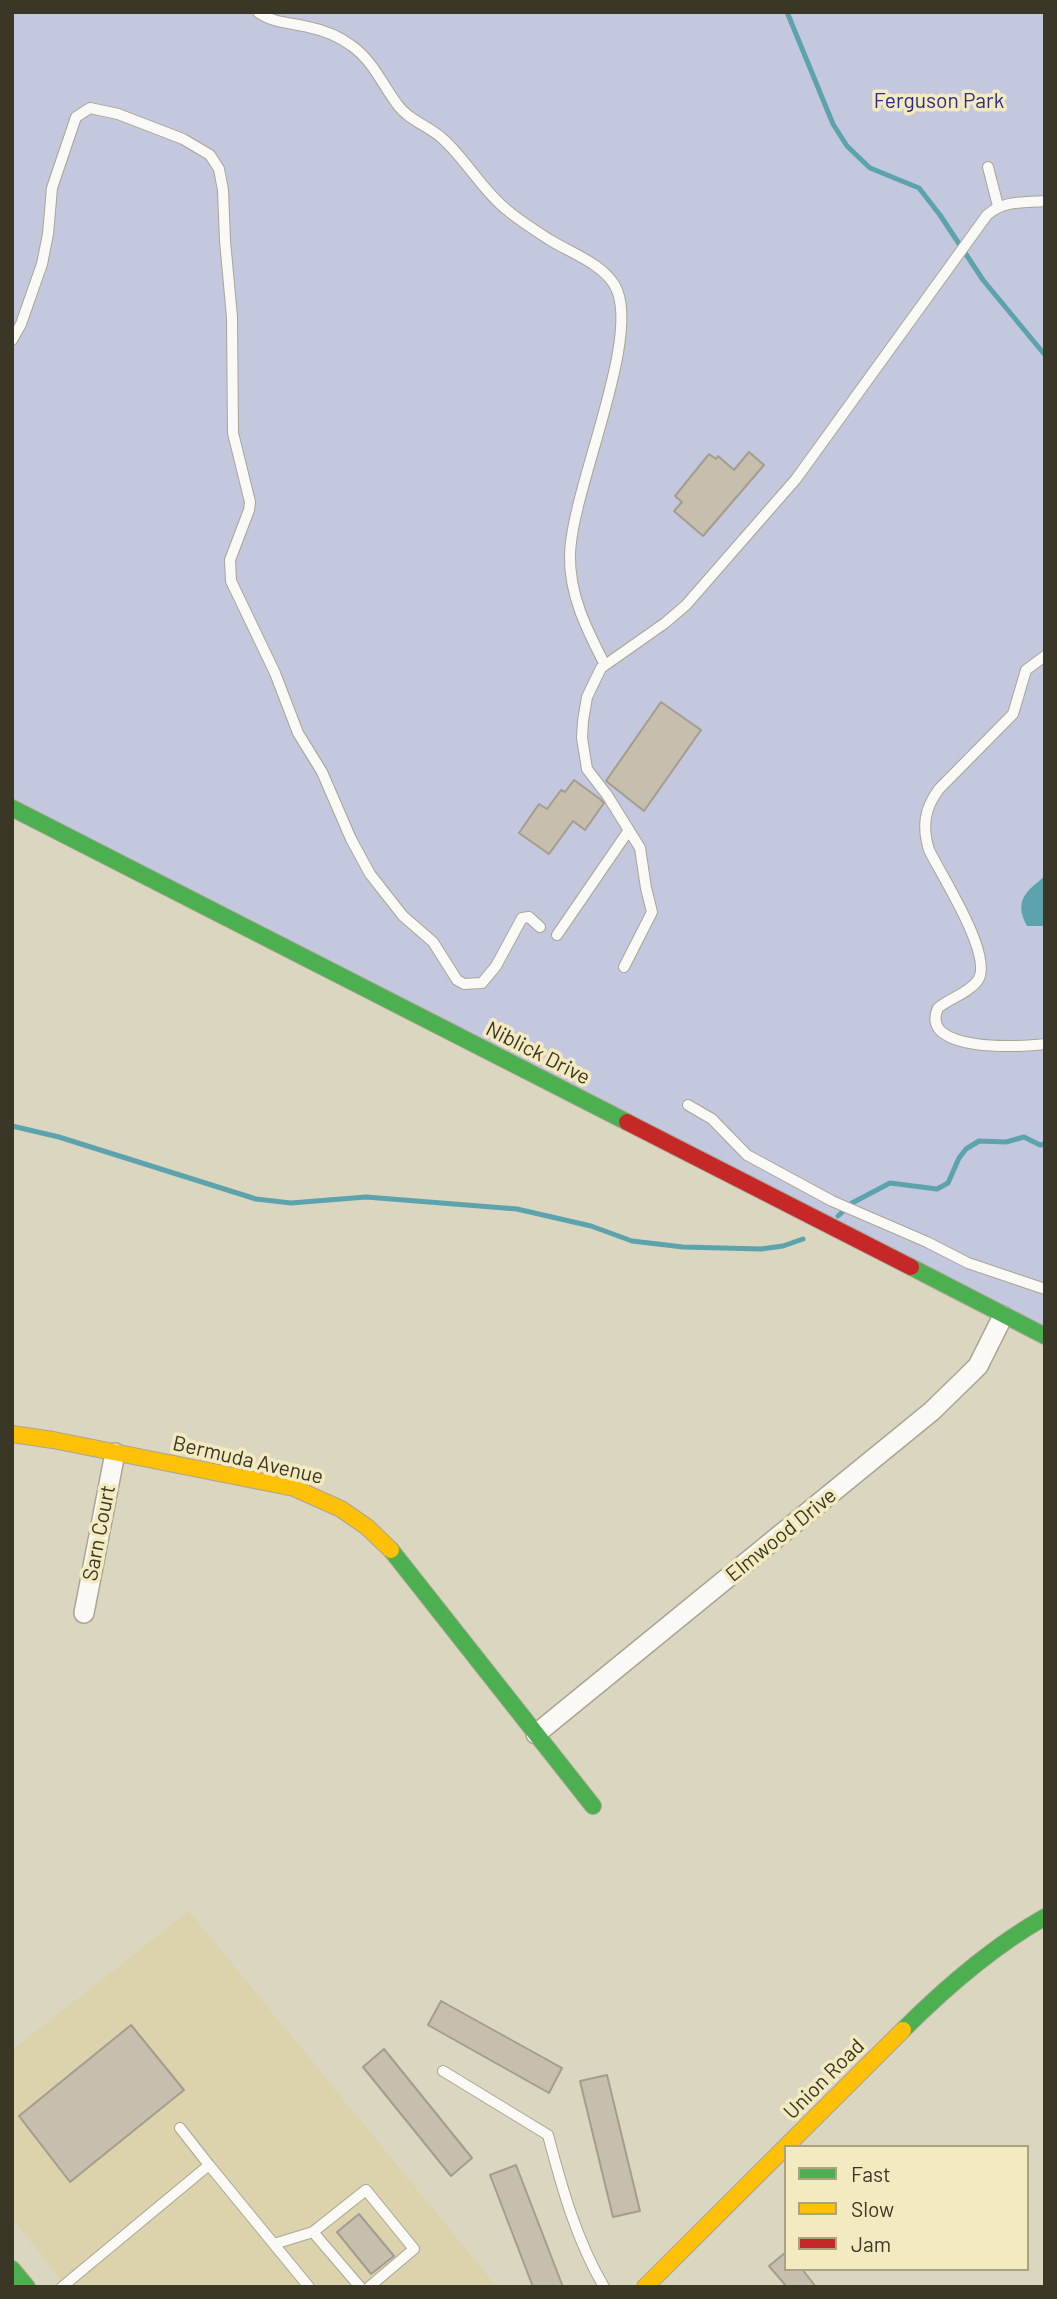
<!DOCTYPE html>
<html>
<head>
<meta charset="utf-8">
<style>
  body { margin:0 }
  #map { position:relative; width:1057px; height:2299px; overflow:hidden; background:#dbd6bf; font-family:Barlow,sans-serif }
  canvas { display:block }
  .frame { position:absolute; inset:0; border:14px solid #3a3726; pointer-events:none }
  .legend { position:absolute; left:784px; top:2145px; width:245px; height:126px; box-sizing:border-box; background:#f4eac0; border:2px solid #aaa282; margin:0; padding:9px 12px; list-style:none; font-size:21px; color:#3a3726 }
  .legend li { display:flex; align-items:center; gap:14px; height:35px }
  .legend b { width:35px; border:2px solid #aaa282 }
</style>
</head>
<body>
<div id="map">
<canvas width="1057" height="2299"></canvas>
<div class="frame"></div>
<ul class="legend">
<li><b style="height:9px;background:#4caf50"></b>Fast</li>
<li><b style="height:9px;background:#ffc107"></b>Slow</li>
<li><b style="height:9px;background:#c62828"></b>Jam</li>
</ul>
</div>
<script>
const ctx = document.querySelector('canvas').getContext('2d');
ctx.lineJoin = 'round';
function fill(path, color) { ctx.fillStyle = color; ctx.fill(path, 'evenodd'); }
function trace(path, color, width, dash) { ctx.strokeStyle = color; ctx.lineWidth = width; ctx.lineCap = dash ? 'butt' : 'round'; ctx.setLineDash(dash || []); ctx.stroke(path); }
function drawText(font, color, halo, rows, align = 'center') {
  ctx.font = font + ' Barlow,sans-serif'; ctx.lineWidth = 7; ctx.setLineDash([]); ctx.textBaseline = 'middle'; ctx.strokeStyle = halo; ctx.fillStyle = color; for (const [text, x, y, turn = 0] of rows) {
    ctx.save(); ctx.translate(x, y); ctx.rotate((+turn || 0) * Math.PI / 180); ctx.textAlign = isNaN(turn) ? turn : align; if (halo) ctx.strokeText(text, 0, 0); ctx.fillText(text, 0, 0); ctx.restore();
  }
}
const built = new Path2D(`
  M189,1911L497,2287H66L12,2217V2050Z`);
const green = new Path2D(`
  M12,12H1045V1327L12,800Z`);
const water = new Path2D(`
  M1045,876V926H1027C1013,900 1027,891 1045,876Z`);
const stream = new Path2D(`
  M787,12L833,124L847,146L870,168L919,188L940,215L983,280L1045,355
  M12,1126L59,1137L256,1199L291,1203L366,1197L517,1209L591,1226L632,1241L683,1247L761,1249L783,1246L803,1239
  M838,1216L852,1203L890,1183L937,1189L948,1183L959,1158L966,1149L979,1141L1006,1142L1024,1137L1040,1145L1045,1144`);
const building = new Path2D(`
  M749,452L764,465L703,536L674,511L682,502L675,496L709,454L716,459L718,456L734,470Z
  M661,702L701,730L644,811L606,781Z
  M574,780L600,799L604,803L585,830L573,821L549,854L519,833L539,804L547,809L561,790L565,792Z
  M441,2001L562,2068L549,2093L428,2025Z
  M131,2025L184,2090L70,2182L19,2116Z
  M384,2049L472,2158L451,2176L363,2067Z
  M607,2075L640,2211L613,2217L580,2081Z
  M516,2165L563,2287H533L490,2175Z
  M359,2214L394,2256L371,2274L337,2232Z
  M786,2252V2269H802L816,2287H787L769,2266Z`);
const lane = new Path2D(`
  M258,12C272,23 292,23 308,27C323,30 340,37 352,46C373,61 382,84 397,104C408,120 429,126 443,139C467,161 482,190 507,210C520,221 536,231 550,240C571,253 603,264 615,286C643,335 571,491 570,555C569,595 587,630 605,665
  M988,167L998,206
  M12,340L21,324L42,264L48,234L52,188L76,117L90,108L118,114L183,139L210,155L219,169L223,190L225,241L232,317L233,433L250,502L249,510L230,560L231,581L275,673L298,733L322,772L351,839L370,874L403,916L433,942L457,980L464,984L482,983L496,966L522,918L529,917L540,927
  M1045,656L1026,670L1013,714L939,789C924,809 922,827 929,850C941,875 994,956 978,980C969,993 950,998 938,1008C918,1053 1022,1047 1045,1044
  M557,935L629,830
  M624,967L652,912L646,888L640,848L607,795L587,769L582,738L583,721L587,697L601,668L665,623L686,605L796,479L987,215C1005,200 1022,203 1045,201
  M688,1105L712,1119L747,1155L832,1201L927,1242L968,1263L1045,1289
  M443,2071L548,2135C562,2188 576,2239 604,2287
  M180,2128L209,2165
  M313,2232L360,2287
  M274,2244L313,2232L366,2190L414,2249L369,2287
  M62,2287L209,2165L309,2287`);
const street = new Path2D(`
  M84,1613L115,1453
  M536,1734L932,1411L978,1366L1003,1316`);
const fast = new Path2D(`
  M12,808L627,1122
  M911,1267L1045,1336
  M391,1550L593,1806
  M903,2030C946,1987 992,1947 1045,1917
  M12,2269L27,2287`);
const slow = new Path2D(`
  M12,1434L53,1440L294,1488L341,1509L367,1527L391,1550
  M645,2287L903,2030`);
const jam = new Path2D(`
  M627,1122L911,1267`);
const parkNames = [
  ["Ferguson Park",939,101]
];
const streetNames = [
  ["Niblick Drive",538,1053,27],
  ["Bermuda Avenue",248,1460,13],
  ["Sarn Court",99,1533,-79],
  ["Elmwood Drive",781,1535,-39],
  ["Union Road",824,2079,-45]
];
fill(built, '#dcd3ad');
fill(green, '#c4c8de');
fill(water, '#5ca3ad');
trace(stream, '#5ca3ad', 5);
fill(building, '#c7bfae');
trace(building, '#a49d8d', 2);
trace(lane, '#a9a594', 12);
trace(street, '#a9a594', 22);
trace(fast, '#a9a594', 18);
trace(slow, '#a9a594', 18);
trace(jam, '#a9a594', 18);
trace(lane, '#faf9f5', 10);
trace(street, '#faf9f5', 19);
trace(fast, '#4caf50', 16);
trace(slow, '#ffc107', 16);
trace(jam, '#c62828', 16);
drawText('21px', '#2d2a88', '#f4eac0', parkNames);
drawText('21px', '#3a3726', '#f4eac0', streetNames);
</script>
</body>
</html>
